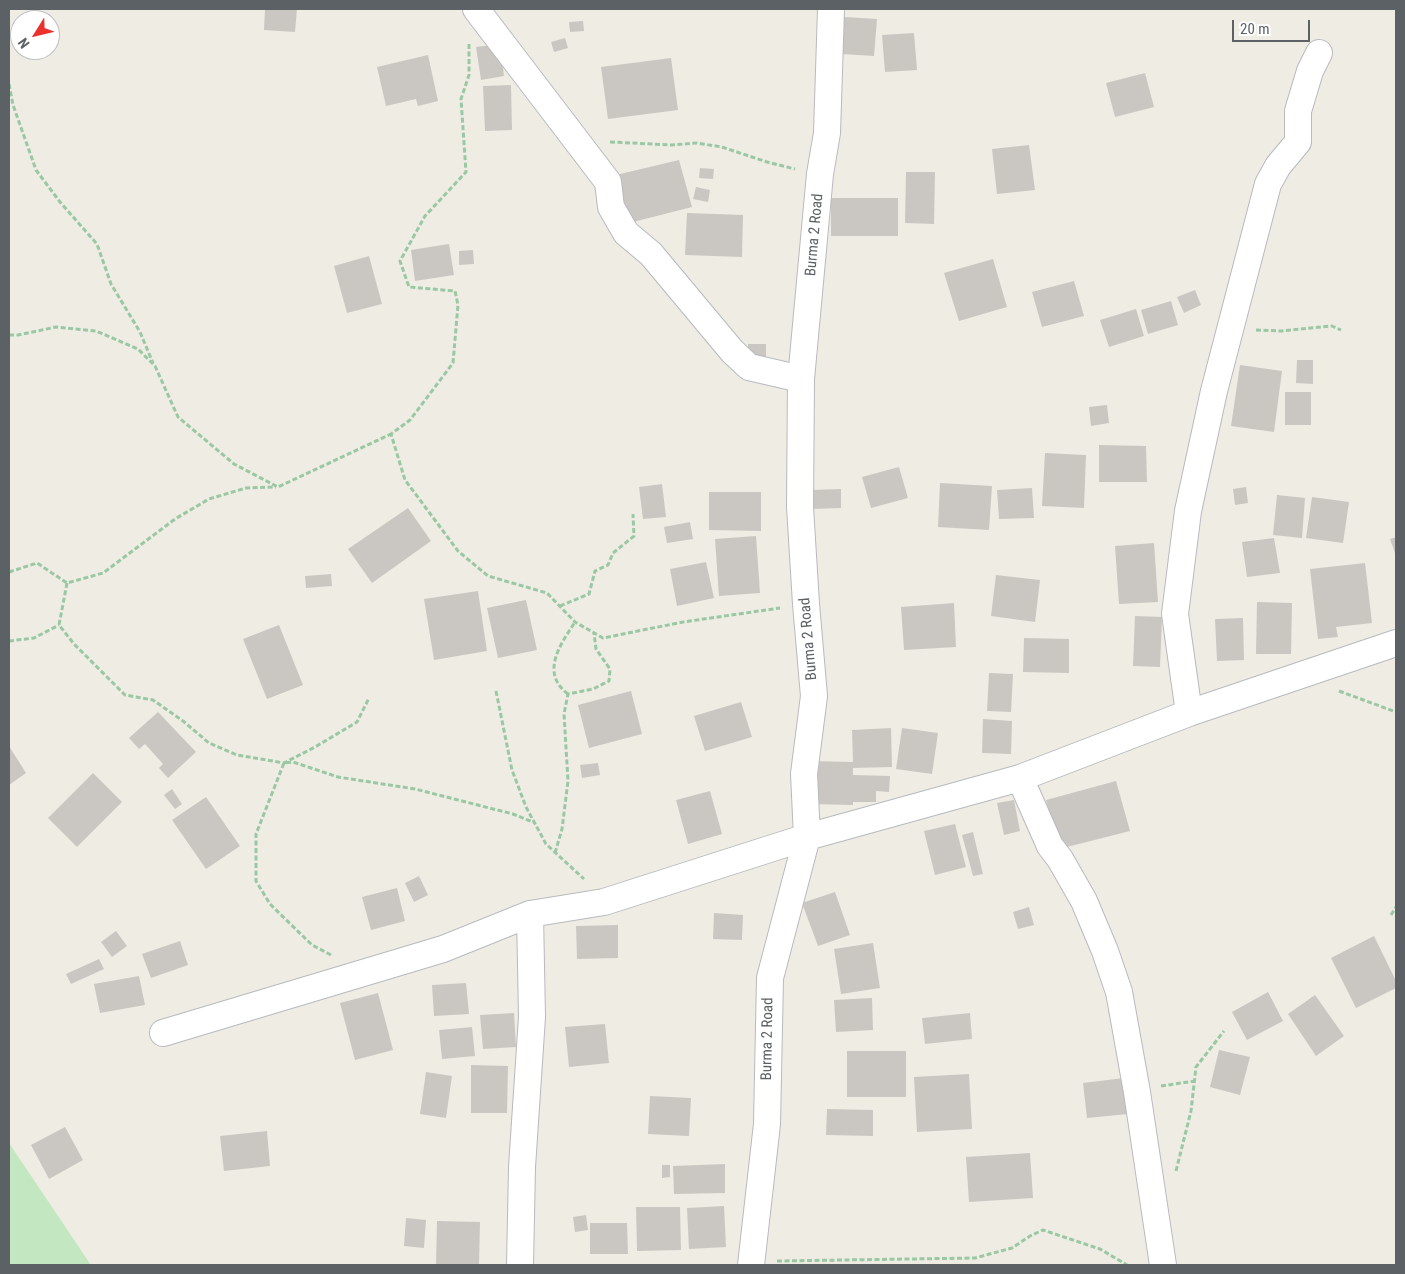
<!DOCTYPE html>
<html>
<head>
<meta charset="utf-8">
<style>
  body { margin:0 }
  #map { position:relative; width:1405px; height:1274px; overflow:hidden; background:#efece4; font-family:"Roboto Condensed",sans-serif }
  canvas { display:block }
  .frame { position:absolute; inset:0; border:10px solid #5c6165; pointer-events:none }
  .north { position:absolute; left:10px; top:10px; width:50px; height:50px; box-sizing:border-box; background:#fff; border:1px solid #bec0c1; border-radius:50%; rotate:234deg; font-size:14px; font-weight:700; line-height:20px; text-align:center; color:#5c6165 }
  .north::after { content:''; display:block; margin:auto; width:18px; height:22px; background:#eb312e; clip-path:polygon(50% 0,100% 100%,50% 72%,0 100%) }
  .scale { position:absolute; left:1232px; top:20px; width:78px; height:22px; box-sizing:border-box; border:2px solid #5c6165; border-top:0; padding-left:6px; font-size:15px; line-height:18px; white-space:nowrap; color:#5c6165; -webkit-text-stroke:4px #fff; paint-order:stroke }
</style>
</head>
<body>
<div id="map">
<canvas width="1405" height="1274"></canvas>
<div class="frame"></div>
<div class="north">N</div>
<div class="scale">20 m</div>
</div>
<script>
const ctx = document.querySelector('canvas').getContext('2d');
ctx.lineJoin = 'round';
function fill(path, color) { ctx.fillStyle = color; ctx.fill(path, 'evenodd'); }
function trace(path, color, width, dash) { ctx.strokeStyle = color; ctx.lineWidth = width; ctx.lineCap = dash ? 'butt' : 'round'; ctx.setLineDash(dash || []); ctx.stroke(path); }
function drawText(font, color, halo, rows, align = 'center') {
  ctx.font = font + ' "Roboto Condensed",sans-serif'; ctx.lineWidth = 4.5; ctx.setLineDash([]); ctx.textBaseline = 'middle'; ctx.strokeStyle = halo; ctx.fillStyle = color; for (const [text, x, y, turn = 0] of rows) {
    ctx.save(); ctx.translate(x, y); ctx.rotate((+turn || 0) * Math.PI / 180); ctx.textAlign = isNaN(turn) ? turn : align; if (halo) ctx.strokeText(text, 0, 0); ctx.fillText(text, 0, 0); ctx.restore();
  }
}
const green = new Path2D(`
  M9,1143L91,1265H9Z`);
const building = new Path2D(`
  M265,9H297L295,32L264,30Z
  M844,17L877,19L874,56L842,54Z
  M583,21L584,31L570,32L569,22Z
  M914,33L917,70L885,72L882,35Z
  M565,38L568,48L554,52L551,42Z
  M500,44L504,76L481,80L476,47Z
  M428,55L438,101L418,106L416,99L386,106L377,67Z
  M671,58L678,110L608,119L601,67Z
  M1145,73L1154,107L1115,117L1106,83Z
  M511,85L512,130L485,131L483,86Z
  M1029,145L1035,190L997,194L992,149Z
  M679,160L692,207L629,223L616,175Z
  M700,168L714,169L713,179L699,178Z
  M906,172H935L934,224L905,223Z
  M696,187L710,190L708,202L693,199Z
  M831,198H898V236H831Z
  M687,213L743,215L742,257L685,255Z
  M449,244L454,275L415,281L411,250Z
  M473,250L474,264L459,265V251Z
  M369,256L382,304L347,313L334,266Z
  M993,259L1007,307L959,321L944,273Z
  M1074,281L1084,316L1042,327L1032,292Z
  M1195,290L1201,305L1184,313L1177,297Z
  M1171,301L1178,325L1148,334L1141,310Z
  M1136,309L1144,336L1109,347L1100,320Z
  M748,344H766V358L748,357Z
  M1297,360H1313V384L1296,383Z
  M1240,365L1282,371L1274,432L1231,426Z
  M1285,392H1311V425H1285Z
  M1107,405L1109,423L1091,426L1089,407Z
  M1099,445L1146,446L1147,482H1099Z
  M1045,453L1086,455L1084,508L1042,506Z
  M899,467L908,498L871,508L862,477Z
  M940,483L992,486L989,530L938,527Z
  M662,484L666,517L643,519L639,487Z
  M1246,487L1248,503L1235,505L1233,489Z
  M1032,488L1034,518L999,519L997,490Z
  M841,489V508L812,509L811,490Z
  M709,492H761V531L709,530Z
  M1277,495L1305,498L1302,538L1273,535Z
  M1312,497L1349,502L1343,543L1306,538Z
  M408,508L431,541L372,583L348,549Z
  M690,522L693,539L667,543L664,527Z
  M756,536L760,593L719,596L715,539Z
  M1396,537V556L1390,539Z
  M1274,538L1280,573L1247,577L1242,542Z
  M1154,543L1158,602L1119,604L1115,546Z
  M706,562L714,598L677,606L670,569Z
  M1365,563L1372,623L1336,627L1338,637L1318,639L1310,569Z
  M331,574L332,586L306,588L305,576Z
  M996,575L1040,580L1035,622L991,616Z
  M478,591L487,651L434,660L424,599Z
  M526,600L537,650L498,658L487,608Z
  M1257,602L1292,603L1291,654H1256Z
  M954,603L956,647L904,650L901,607Z
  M1135,616L1162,617L1160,667L1133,666Z
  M1243,618L1244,660L1217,661L1215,619Z
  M279,625L303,685L267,699L243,639Z
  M1024,638L1069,639V673L1023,672Z
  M989,673L1013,674L1011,712L987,711Z
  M631,691L642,734L589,748L578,705Z
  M741,702L752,737L705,751L694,716Z
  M158,712L196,752L168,778L159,768L163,764L145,744L139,749L129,738Z
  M983,719L1012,721L1011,754L982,753Z
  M891,728L892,767L853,768V775L890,776L889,792L876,791V802H853V805L811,804L812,761L853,762L852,730Z
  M902,728L938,733L932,774L896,769Z
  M9,746L26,773L9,785Z
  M598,763L600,775L582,778L580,765Z
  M93,773L122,802L77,847L48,818Z
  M1116,781L1130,831L1059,849L1046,800Z
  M172,789L182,804L175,809L164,795Z
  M710,791L722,834L688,844L676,800Z
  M206,797L240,846L206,869L172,820Z
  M1014,800L1020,831L1004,835L997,803Z
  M955,824L966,867L935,875L924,831Z
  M973,832L983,874L973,876L962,835Z
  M419,876L428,895L414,902L405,883Z
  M397,888L405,921L371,930L362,897Z
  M835,892L850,935L818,946L802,903Z
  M1029,907L1034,925L1018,929L1013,912Z
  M714,913L743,915L742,940L713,939Z
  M618,925V958L577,959L576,926Z
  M116,931L127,946L112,957L101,942Z
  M1374,936L1396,981V988L1356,1008L1331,958Z
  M180,941L188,965L151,978L142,954Z
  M873,943L880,988L841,994L834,949Z
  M99,959L104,969L71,984L66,974Z
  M139,976L145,1005L100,1013L94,984Z
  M466,983L469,1014L434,1016L432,985Z
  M1268,992L1283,1021L1247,1040L1232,1012Z
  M378,993L393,1050L355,1060L340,1003Z
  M1315,995L1344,1036L1316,1056L1288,1014Z
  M872,998L873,1030L836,1032L834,1000Z
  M514,1013L516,1047L483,1049L480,1015Z
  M970,1013L972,1039L925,1044L922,1018Z
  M605,1024L609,1063L569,1067L565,1027Z
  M472,1027L475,1056L442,1059L439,1030Z
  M1219,1050L1250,1057L1240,1095L1210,1087Z
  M847,1051H906V1097H847Z
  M471,1065L508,1066L507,1113H471Z
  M426,1072L452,1076L446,1118L420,1114Z
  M969,1074L972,1129L917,1132L914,1077Z
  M1124,1078L1128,1114L1087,1118L1083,1083Z
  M650,1096L691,1098L689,1136L648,1134Z
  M827,1109L873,1110V1136L826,1135Z
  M65,1127L83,1160L49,1179L31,1145Z
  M267,1131L270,1166L224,1171L220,1136Z
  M1030,1153L1033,1198L969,1202L966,1157Z
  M725,1164V1193L674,1194L673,1166Z
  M662,1165H670V1177L662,1178Z
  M724,1206L726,1247L689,1249L687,1208Z
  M636,1207H680L681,1250L637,1251Z
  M586,1215L588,1230L575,1232L573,1217Z
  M406,1218L426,1220L424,1248L404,1246Z
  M437,1221L480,1222L479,1265H436Z
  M590,1223H627L628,1254H590Z`);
const path = new Path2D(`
  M469,44V75L461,99L466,172L425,216L400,261L409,287L455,291L458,305L453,363L410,420L391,434L405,480L458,551L488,576L547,593L575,622L603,638L683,622L780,608
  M9,84L13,105L36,170L60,202L97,244L111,284L140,332L153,363
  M610,142L671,145L697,143L722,147L767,162L795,169
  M1256,330L1281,331L1332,326L1341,330
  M9,335H18L56,327L96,331L138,349L155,366L178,417L234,464L278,487L391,434
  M9,572L37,563L67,583L103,573L175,519L209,499L246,488L276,487
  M67,583L59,625L74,644L125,695L153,700L183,721L209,743L237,755L284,763L315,747L357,722L369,698
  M560,606L589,594L595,571L608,565L613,553L634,536L633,514
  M9,641L34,638L59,625
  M496,691L512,770L526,807L546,844L584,879
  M1339,691L1396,712
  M568,694C540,673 560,645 575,622
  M555,853L562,829L568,781L564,714L568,694L593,689L609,681L610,669L596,649L594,633
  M1391,915L1396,907
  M331,955L312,945L270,904L256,881V834L284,763L293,762L338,777L415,789L513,814L535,823
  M1161,1086L1195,1081
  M1176,1171L1191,1111L1196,1067L1224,1031
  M777,1261L975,1258L1012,1248L1030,1236L1043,1230L1100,1249L1127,1265`);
const minor = new Path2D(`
  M476,9L608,182L611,207L626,233L651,254L732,351L749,367L801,379
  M1189,713L1175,614L1188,511L1214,391L1268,184L1278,166L1298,142V111L1310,71L1319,53
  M1020,778L1050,846L1060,859L1084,901L1105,951L1119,992L1137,1092L1163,1265
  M163,1033L443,949L530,914L604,902L807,837L1020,778L1189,713L1396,643
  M520,1265L522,1167L532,1017L530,914
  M751,1265L767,1124L770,978L807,837L804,774L814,696L806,604L800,507L801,379L820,174L827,133L831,9`);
const streetNames = [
  ["Burma 2 Road",815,235,-85],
  ["Burma 2 Road",809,639,-95],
  ["Burma 2 Road",768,1039,-89]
];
fill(green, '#c3e7c1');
fill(building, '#cac7c2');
trace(minor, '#b7babe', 28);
trace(path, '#9ac8a4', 3, [5, 2.5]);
trace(minor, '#fff', 26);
drawText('15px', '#5c6165', '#fff', streetNames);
</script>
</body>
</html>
